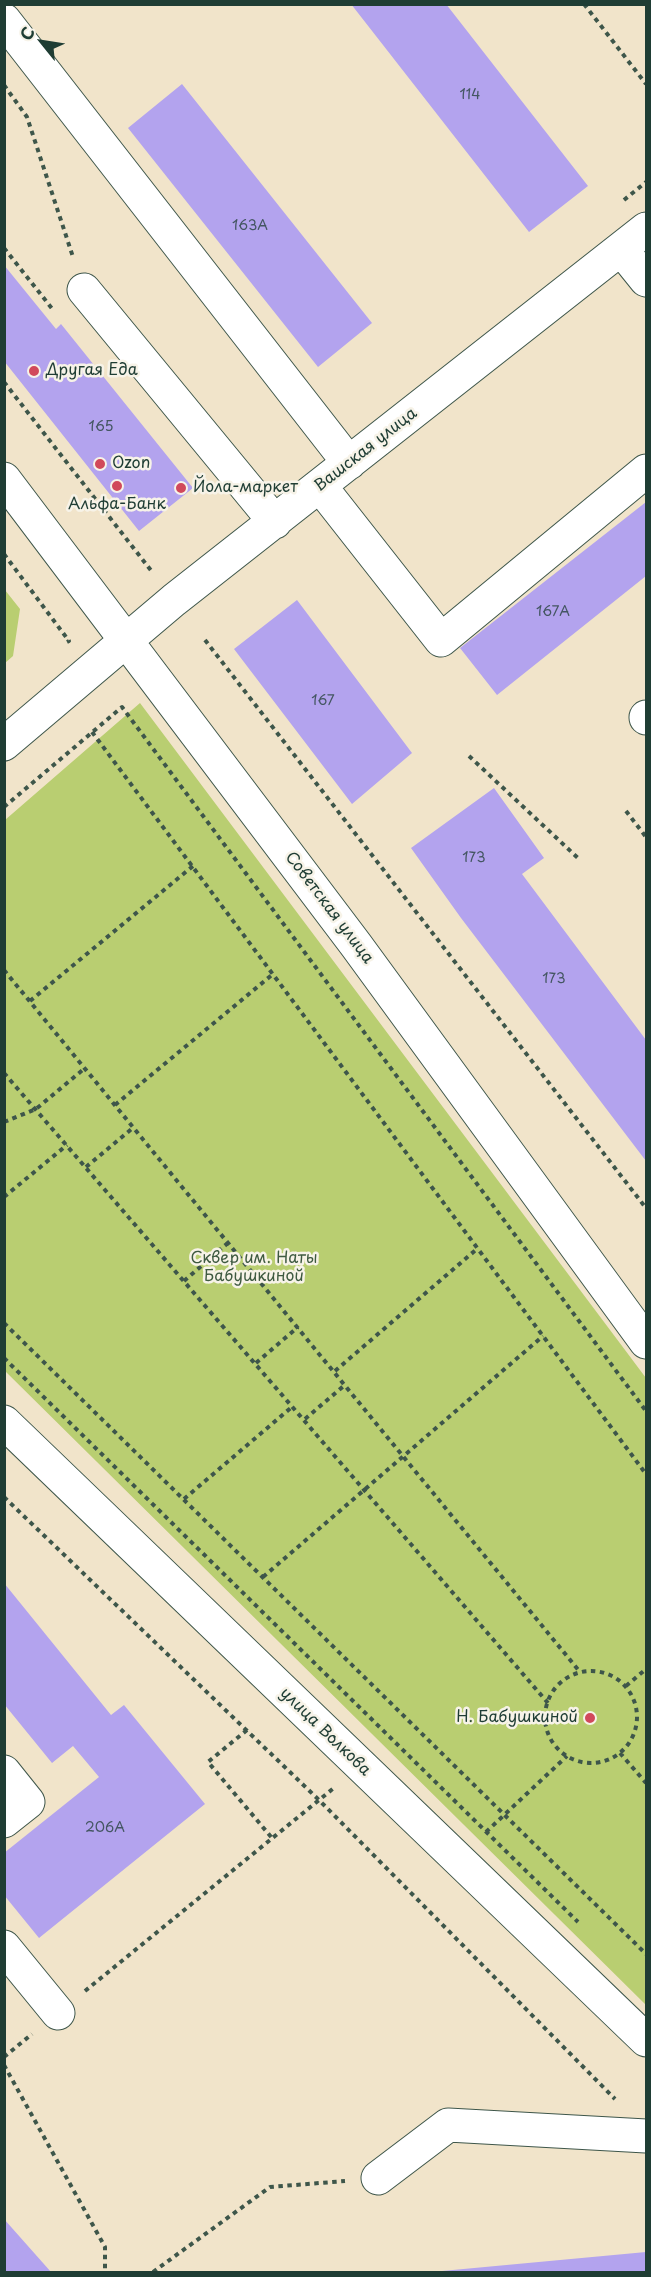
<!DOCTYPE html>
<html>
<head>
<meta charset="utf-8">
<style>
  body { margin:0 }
  #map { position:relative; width:651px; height:2277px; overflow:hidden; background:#f1e4ca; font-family:"Playpen Sans",sans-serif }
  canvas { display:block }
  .frame { position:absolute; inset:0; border:6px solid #1f3d34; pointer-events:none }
  .north { position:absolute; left:12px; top:12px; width:60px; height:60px; -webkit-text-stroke:4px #f7f3e8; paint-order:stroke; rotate:300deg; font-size:16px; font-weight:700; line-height:24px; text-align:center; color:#1f3d34 }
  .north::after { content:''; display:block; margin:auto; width:21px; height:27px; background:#1f3d34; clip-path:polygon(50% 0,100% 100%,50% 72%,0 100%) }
</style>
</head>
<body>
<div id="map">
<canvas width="651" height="2277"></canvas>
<div class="frame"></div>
<div class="north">С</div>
</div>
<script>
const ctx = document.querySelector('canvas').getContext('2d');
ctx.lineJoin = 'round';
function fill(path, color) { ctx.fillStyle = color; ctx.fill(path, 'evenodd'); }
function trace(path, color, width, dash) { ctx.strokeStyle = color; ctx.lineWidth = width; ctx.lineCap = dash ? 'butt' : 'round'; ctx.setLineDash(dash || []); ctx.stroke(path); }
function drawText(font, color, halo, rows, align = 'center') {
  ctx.font = font + ' "Playpen Sans",sans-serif'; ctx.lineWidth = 5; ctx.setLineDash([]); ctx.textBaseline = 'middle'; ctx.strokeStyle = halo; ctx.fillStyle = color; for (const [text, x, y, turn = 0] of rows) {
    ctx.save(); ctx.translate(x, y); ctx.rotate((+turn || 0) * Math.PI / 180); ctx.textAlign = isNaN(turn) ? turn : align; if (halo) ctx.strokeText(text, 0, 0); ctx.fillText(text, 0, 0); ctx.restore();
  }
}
const green = new Path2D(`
  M5,590L20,609L13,656L5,663Z
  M140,703L646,1378V2005L5,1371V820Z`);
const building = new Path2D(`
  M351,4H446L588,186L529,232Z
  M182,84L372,323L318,367L128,128Z
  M4,265L56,329L61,324L193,488L139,531L4,361Z
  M646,502V576L497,695L460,648Z
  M297,600L412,753L352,804L234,649Z
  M494,788L544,858L522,874L646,1040V1161L461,918L411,848Z
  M4,1583L111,1715L124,1705L205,1804L39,1938L4,1895V1853L99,1777L73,1746L52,1763L4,1704Z
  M4,2219L51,2272H4Z
  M646,2252V2272H442V2271Z`);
const path = new Path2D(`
  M584,4L646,84
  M4,85L27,117L73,257
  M624,200L646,182
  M4,248L54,311
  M4,382L153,573
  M4,554L69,641L67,642
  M205,640L646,1208
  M92,732L646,1474
  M469,756L579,859
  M4,807L122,707L646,1411
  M626,811L646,837
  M4,970L580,1672
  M30,1001L193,866
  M4,1073L548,1703
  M115,1105L273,974
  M4,1122L36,1109L85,1068
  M86,1167L134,1127
  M4,1197L67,1145
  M184,1281L229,1242
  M4,1323L646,1954
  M4,1358L578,1922
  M256,1363L298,1327
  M335,1371L478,1248
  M305,1419L346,1384
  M4,1497L319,1800L615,2099
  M184,1499L293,1406
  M263,1577L543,1336
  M545 1717a46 46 0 1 1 92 0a46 46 0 1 1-92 0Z
  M626,1686L646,1669
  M247,1730L208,1762L272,1838
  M620,1753L646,1783
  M486,1832L567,1756
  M85,1991L335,1787
  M4,2057L32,2034
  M4,2065L105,2247V2272
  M153,2272L270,2187L345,2181`);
const minor = new Path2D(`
  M4,20L349,463
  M621,249L646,280
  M84,290L275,522
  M4,479L356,945L646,1342
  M320,486L441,640L646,471
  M646,718V717
  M4,744L174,600L646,229
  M4,1422L646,2040
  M4,1772L28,1802L4,1821
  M4,1947L58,2013
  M378,2178L448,2125L646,2136`);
const markers = [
  [34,371,6,"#d1495b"],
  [100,464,6,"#d1495b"],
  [117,486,6,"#d1495b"],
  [181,488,6,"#d1495b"],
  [590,1718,6,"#d1495b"]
];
const numberNames = [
  ["114",470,95],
  ["163А",250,226],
  ["165",101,427],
  ["167А",553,612],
  ["167",323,701],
  ["173",474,858],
  ["173",554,979],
  ["206А",105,1828]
];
const poiNames = [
  ["Другая Еда",46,371],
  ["Ozon",112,464],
  ["Йола-маркет",193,488],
  ["Альфа-Банк",117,505,"center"],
  ["Н. Бабушкиной",578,1718,"right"]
];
const streetNames = [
  ["Вашская улица",366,450,-38],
  ["Советская улица",329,908,53],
  ["улица Волкова",325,1732,44]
];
const parkNames = [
  ["Сквер им. Наты",254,1259],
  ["Бабушкиной",254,1277]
];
fill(green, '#b9ce71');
fill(building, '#b3a3ee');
trace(minor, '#3e564a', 35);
trace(path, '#3e564a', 4, [4.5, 4.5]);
trace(minor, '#fff', 33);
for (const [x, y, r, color] of markers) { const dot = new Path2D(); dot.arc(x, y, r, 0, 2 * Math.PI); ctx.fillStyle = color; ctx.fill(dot); trace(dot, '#f7f3e8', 2); }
drawText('14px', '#445662', null, numberNames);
drawText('16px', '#1f3d34', '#f7f3e8', poiNames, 'left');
drawText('16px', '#1f3d34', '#f7f3e8', streetNames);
drawText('16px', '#3e5a40', '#f7f3e8', parkNames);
</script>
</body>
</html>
